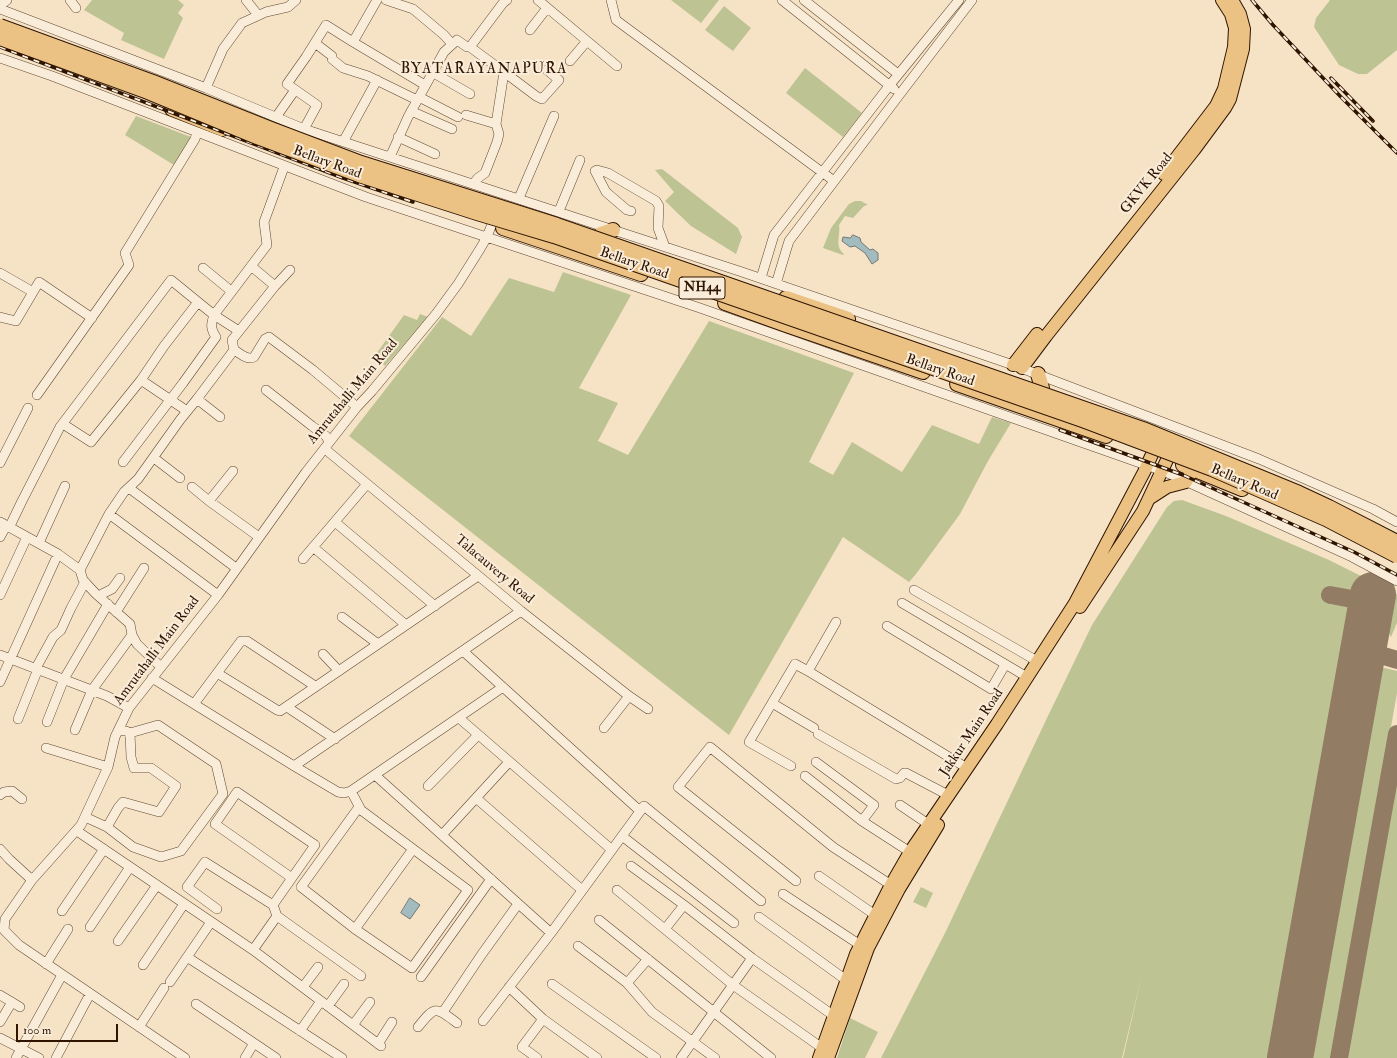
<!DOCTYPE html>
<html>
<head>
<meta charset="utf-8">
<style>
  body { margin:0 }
  #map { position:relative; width:1397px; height:1058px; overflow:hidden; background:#f6e3c6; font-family:"IM FELL Double Pica",serif }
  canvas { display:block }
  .scale { position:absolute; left:16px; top:1024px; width:102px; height:18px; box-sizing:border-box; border:2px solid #2f1400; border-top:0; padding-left:5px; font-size:12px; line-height:14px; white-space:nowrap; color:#2f1400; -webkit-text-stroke:3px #f9edda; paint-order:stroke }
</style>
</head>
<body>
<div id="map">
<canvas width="1397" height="1058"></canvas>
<div class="scale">100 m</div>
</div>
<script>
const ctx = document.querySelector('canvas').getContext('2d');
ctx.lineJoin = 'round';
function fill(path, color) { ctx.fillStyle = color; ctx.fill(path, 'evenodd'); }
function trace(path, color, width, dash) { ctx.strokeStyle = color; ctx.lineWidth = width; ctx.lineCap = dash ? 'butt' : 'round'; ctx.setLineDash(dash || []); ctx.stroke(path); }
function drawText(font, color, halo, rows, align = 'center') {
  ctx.font = font + ' "IM FELL Double Pica",serif'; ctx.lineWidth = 4; ctx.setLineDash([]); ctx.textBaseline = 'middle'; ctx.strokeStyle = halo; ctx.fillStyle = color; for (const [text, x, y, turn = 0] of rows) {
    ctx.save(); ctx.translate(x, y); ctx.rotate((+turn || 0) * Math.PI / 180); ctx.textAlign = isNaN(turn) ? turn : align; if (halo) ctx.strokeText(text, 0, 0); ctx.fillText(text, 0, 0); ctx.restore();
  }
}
const green = new Path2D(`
  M92,0H178L184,5L178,13L183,18L164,59L121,40L124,33L84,10Z
  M671,0H719L701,23Z
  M1330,0H1397V50L1367,74H1358L1339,65L1314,27L1316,18Z
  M724,6L751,28L733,51L705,30Z
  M805,68L862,113L843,137L786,93Z
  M136,116L191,137L174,165L125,135Z
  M662,169L738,228L742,237L736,254L691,226L665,201L674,192L655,170Z
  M855,201H861L868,205L864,206L853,218L845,216L839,225C841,235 834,246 844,254L843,255L823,248L831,228L849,204Z
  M563,272L631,295L579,388L618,403L598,441L628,455L709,321L854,373L809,462L833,475L852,442L902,472L932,425L979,444L992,417L1011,423L988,461L960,514L916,574L909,582L843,537L729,735L349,436L442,317L471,336L509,278L554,292Z
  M420,314L428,317L385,366L374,357L404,315L417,320Z
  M1182,500L1226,516L1329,560L1397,594V623L1391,637L1382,621L1383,596L1330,588L1329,604L1357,608L1359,609V611L1279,1058H1123L1142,975L1122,1058H881L945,933L1047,718L1092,625L1167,507L1174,501Z
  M1376,668H1385L1397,671V693L1332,1058H1300L1369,674L1372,670Z
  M1397,780V1058H1347Z
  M921,887L933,893L926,908L913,902Z
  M850,1018L878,1032L865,1058H837Z`);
const water = new Path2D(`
  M853,235L860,238L861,242L870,250L873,249L878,253V260L872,264L865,253L855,246L850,247L842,241L843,237L850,238Z
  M410,898L420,905L410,919L401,913Z`);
const taxiway = new Path2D(`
  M1330,595L1363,601C1369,604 1370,608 1370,615
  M1362,657L1364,652L1367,651L1397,660
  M1339,1058L1397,734`);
const runway = new Path2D(`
  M1290,1058L1373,595`);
const minor = new Path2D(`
  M70,0L76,8
  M246,0L258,15
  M377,0L353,42L425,85
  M386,0L413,9L444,35L452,44
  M538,0L617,66
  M611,0L616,20L834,181
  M782,0L894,89
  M804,0L898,74
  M0,6L7,0
  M0,9L206,88L304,129L742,272L1013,365L1259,459L1373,509L1397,522
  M530,30L547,8
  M315,43L332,56V59L343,68L368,76L417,100
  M470,47L504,72L496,124L499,134L497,142L485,173L478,178L473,184
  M0,58L52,76L366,197L700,308L1163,471L1352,557L1397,581
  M570,61L587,41
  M432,72L470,94
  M504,72L536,96L542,99L559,80L547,70
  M206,88L223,49L242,23L266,12L288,7L296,0
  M419,97L458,117
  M411,111L452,129
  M466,115L496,124
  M276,117L295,90
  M304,129L317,105L287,84L306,57L326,25L353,42
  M398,137L435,154
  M343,142L377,80
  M390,157L408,117L444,52L457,40L467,47H470L503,3L507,0
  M519,198L554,116
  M559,211L580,160
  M631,211L627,210L606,192L595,171L597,170L608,173L656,201L659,206L658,228L665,247
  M251,266L275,286L232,340L234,350C240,353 247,361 254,357L265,339L269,337L313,370L357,407
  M203,268L231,291
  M0,273L33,292
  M761,278L774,235L889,86L959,0
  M776,284L789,241L900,94L972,0
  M275,286L290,270
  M0,317L16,321L39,282L92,318
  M141,380L187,411
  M266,390L312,426L326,436L329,442
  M37,395L129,265L125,253L195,139L197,132
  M197,399L234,350
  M63,424L91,442L141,380L164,346L198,302
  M325,449L521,611L629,696L648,709
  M154,458L180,478
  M123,462L183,383L216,337C210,328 211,324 214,315L267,245L264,222L284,167
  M0,463L28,408
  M192,487L209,501L259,537
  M129,488L236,568
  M209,501L233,471
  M109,514L218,595
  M0,522L58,554L80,570L83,580L96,594L130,624L132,635L137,644L161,667
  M335,522L435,606
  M9,528L22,501L60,427L171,280L214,315L239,331
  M0,537L6,526
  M39,543L65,486
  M313,547L406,625
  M303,559L367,484
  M80,570L109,514L124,492L138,479L180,420L197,399L220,417
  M914,590L1037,661
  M0,595L27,537
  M100,597L102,594L112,589L120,578
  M902,603L1027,677
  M116,612L144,568
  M342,617L378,644
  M836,622L808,671L967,768
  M887,626L991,689L1005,665
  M463,651L640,811
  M323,654L339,671
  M0,655L107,696L129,708
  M36,668L53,637L61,630L71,608L85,582
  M217,673L277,710L280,711L478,576
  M152,678L294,766L338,792L344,793L351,791L503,687
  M0,682L58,554
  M772,703L814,728
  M194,704L241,641H247L315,686
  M287,707L335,739
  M459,718L612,850
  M18,719L38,669
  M47,722L64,679L108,604
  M604,728L629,696
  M75,730L92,690L132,635
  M818,734L896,779L900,778L904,773H906L948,795
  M46,748L108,767
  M816,762L874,805L862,821
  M294,766L521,611
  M791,766L749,742L795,664L808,671
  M375,775L551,933
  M805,776L862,821L910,852
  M428,786L478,735
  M351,791L361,810L468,890L412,968L355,929L301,887L359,807
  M0,795L4,792L12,791L22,799
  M476,798L582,890
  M900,805L928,824
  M85,817L107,827L133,847L161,857L181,851L223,794L216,764L158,725L130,733L126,731L119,730
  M107,827L118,808L123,802L159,812L176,786L151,768H134L131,757L130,733
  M77,831L253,950L381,1046
  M442,835L509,762
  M622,836L734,923
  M0,849L9,859L32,880
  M631,866L684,905L752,958L834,1016L838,1018
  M819,876L875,915
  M796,881L678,787L710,747L833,847L891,885
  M617,890L733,985L822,1048
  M783,894L860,945
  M273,905L315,845L237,792L215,824L292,878
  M217,909L187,887L205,862L273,905L277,916
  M62,911L104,849
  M759,917L846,980
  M599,920L771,1058
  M90,927L130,867
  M355,929L413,849
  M665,929L684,905
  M118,941L157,885
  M578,946L627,983L652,1012L715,1058
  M253,950L277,916L361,976
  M187,957L342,1058
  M46,964L68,929
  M143,965L184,904
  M421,977L491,879
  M170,982L211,922
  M627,983L648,959
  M552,984L656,1058
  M303,987L318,967
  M509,987L543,1019L597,1058
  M0,995L20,1007
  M196,1004L276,1058
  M328,1006L344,984
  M443,1012L482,954L518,904
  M483,1021L551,933L644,806L761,901
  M0,1022L12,1002
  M353,1025L370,1002
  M139,1027L164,988
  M418,1027C435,1006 435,1006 457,1023
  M300,1031L321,1001
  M0,1038L39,1058
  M378,1044L392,1022
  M16,1058L62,975
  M56,1058L90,994
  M185,1058L19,945L4,930L5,919L32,880L81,825L108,767L115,737L129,708L218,595L306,472L357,407L372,391L436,314L458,284L480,249L487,237L496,213
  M245,1058L254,1043
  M537,1058L522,1047L543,1019
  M681,1058L752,958`);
const major = new Path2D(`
  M1164,174L1216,106L1224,89L1234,47L1235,28L1231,14L1222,0
  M1013,365L1037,334
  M1022,368L1046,336L1194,150L1225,108L1230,99L1243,49L1244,29L1240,14L1232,0
  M1150,498L1167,487L1186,482L1193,469
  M1080,607L1143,511L1174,445
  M819,1058L856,954L891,885L910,852L997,724L1075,603L1144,472L1159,439
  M828,1058L868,948L899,889L938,825`);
const highway = new Path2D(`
  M172,109L222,129
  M503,228L641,274
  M601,234L613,230
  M786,298L848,319
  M725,303L786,325L923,372
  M1038,374L1042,388
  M957,384L1106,436
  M1183,465L1242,489`);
const rail = new Path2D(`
  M1252,0L1273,25L1340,96L1397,153
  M0,47L343,178L413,202
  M1331,78L1373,121
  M1060,430L1183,475L1354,552L1397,575`);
const highwayBridge = new Path2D(`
  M0,26L153,82L271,129L361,163L557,225L1143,429L1299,493L1329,507L1397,542
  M0,38L148,92L257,137L359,175L477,213L554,236L1085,421L1154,447L1212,469L1326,519L1397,556`);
const shields = [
  [702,288,46]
];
const shieldNames = [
  ["NH44",702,288]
];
const streetNames = [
  ["Bellary Road",327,163,20],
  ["GKVK Road",1147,184,-51],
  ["Bellary Road",634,264,19],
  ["Bellary Road",940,371,19],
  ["Amrutahalli Main Road",353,392,-50],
  ["Bellary Road",1244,483,23],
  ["Talacauvery Road",494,570,40],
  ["Amrutahalli Main Road",157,651,-53],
  ["Jakkur Main Road",972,733,-56]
];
const neighbourhoodNames = [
  ["BYATARAYANAPURA",484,70]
];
fill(green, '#bec393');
fill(water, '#a1bbbf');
trace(water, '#737873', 1);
trace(taxiway, '#927c63', 18);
trace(runway, '#927c63', 46);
trace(minor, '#614832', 10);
trace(major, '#2f1400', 14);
trace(highway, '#2f1400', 16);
trace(minor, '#f9edda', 9);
trace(major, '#ebc283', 12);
trace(highway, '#ebc283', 14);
trace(rail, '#2f1400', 3.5);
trace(rail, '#f9edda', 2, [6]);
trace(highwayBridge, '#2f1400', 16, []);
trace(highwayBridge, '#ebc283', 14);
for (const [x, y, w] of shields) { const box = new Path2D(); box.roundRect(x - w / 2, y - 11, w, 22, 3); ctx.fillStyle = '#f9edda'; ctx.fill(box); trace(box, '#2f1400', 1); }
drawText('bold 13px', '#2f1400', null, shieldNames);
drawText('14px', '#2f1400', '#f9edda', streetNames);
ctx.letterSpacing = '1px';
drawText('15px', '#2f1400', '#f9edda', neighbourhoodNames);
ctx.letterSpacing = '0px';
</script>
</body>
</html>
